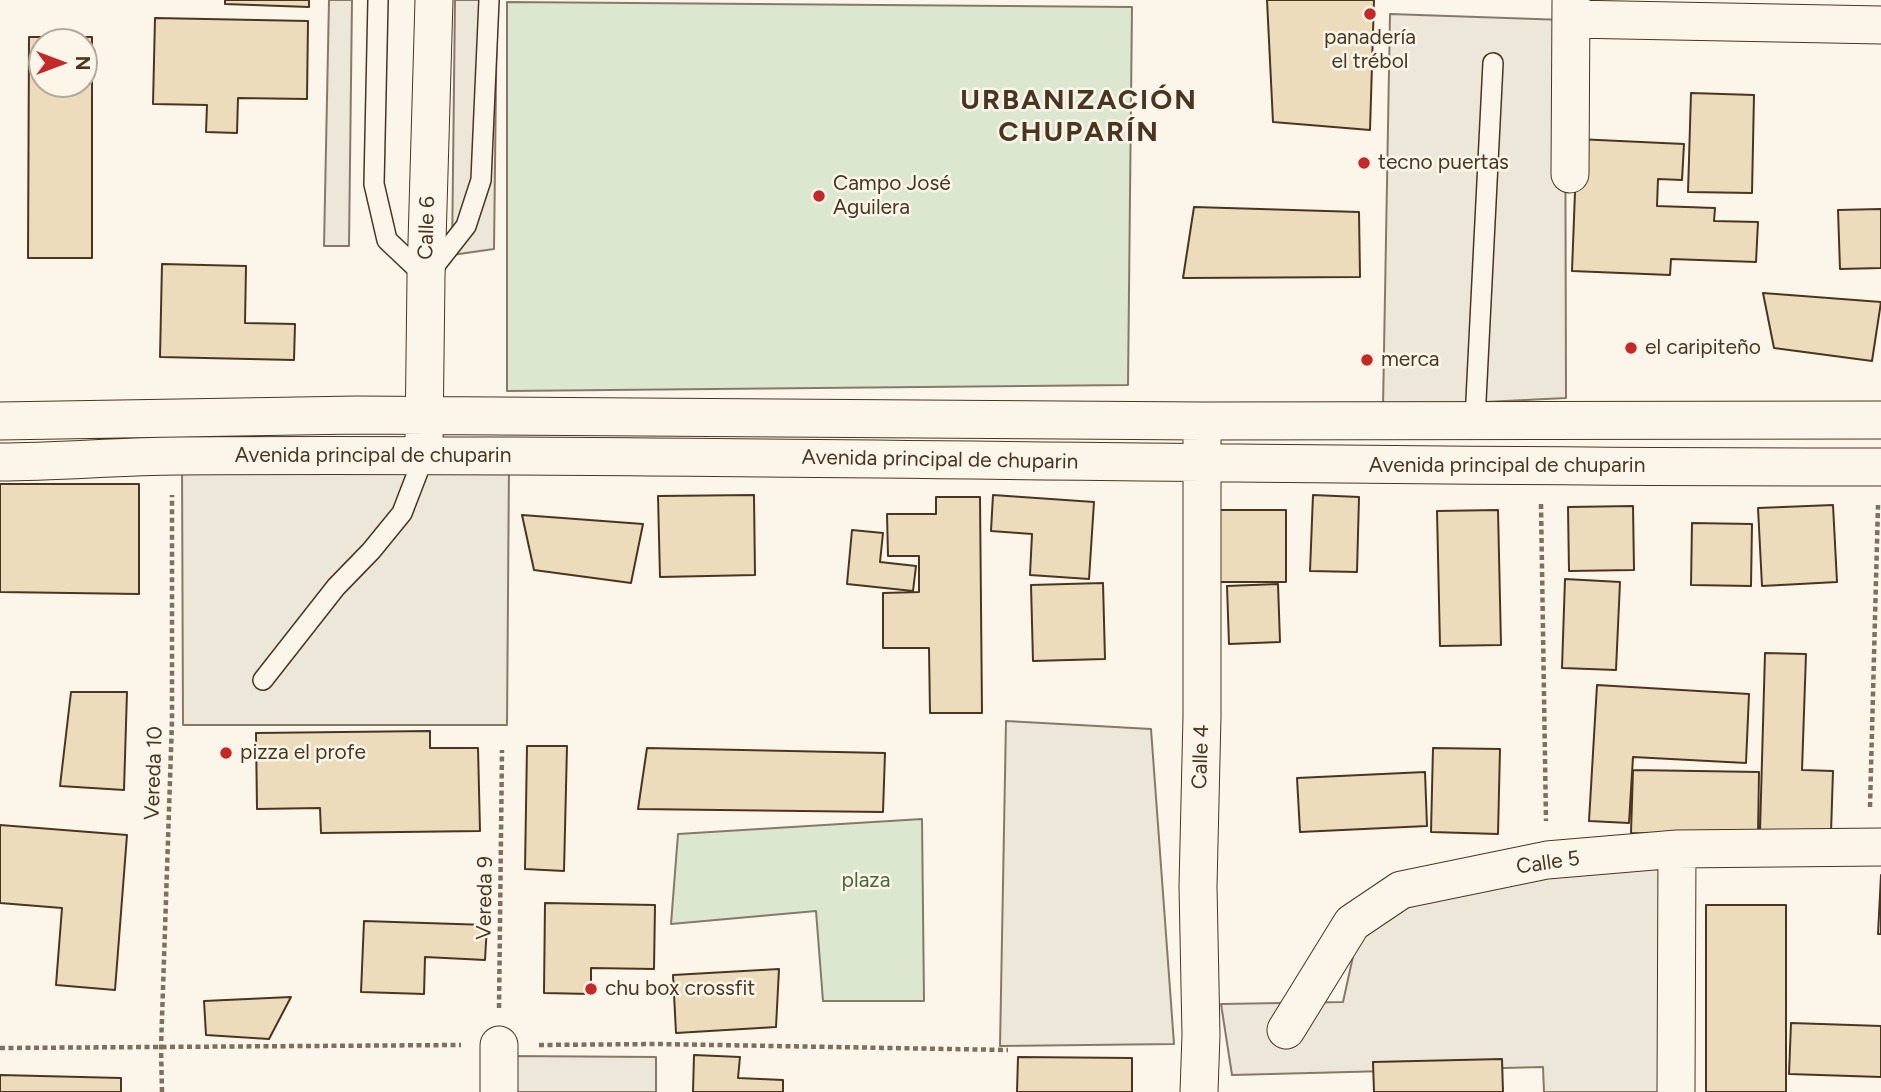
<!DOCTYPE html>
<html>
<head>
<meta charset="utf-8">
<style>
  body { margin:0 }
  #map { position:relative; width:1881px; height:1092px; overflow:hidden; background:#fbf6e9; font-family:Figtree,sans-serif }
  canvas { display:block }
  .north { position:absolute; left:28px; top:28px; width:70px; height:70px; box-sizing:border-box; background:#fbf6e9; border:2px solid #b4a999; border-radius:50%; rotate:90deg; font-size:19px; font-weight:700; line-height:28px; text-align:center; color:#4a3520 }
  .north::after { content:''; display:block; margin:auto; width:24px; height:32px; background:#c62828; clip-path:polygon(50% 0,100% 100%,50% 72%,0 100%) }
</style>
</head>
<body>
<div id="map">
<canvas width="1881" height="1092"></canvas>
<div class="north">N</div>
</div>
<script>
const ctx = document.querySelector('canvas').getContext('2d');
ctx.lineJoin = 'round';
function fill(path, color) { ctx.fillStyle = color; ctx.fill(path, 'evenodd'); }
function trace(path, color, width, dash) { ctx.strokeStyle = color; ctx.lineWidth = width; ctx.lineCap = dash ? 'butt' : 'round'; ctx.setLineDash(dash || []); ctx.stroke(path); }
function drawText(font, color, halo, rows, align = 'center') {
  ctx.font = font + ' Figtree,sans-serif'; ctx.lineWidth = 5; ctx.setLineDash([]); ctx.textBaseline = 'middle'; ctx.strokeStyle = halo; ctx.fillStyle = color; for (const [text, x, y, turn = 0] of rows) {
    ctx.save(); ctx.translate(x, y); ctx.rotate((+turn || 0) * Math.PI / 180); ctx.textAlign = isNaN(turn) ? turn : align; if (halo) ctx.strokeText(text, 0, 0); ctx.fillText(text, 0, 0); ctx.restore();
  }
}
const green = new Path2D(`
  M507,2L1132,7L1128,385L507,391Z
  M922,819L924,1001H823L816,911L671,924L678,834Z`);
const parking = new Path2D(`
  M329,0H352L349,246H324Z
  M455,0H497L494,249L452,255Z
  M1390,14L1565,20L1566,398L1383,407Z
  M509,463L507,725H183L182,464Z
  M1006,721L1151,729L1174,1044L1000,1046Z
  M1669,854L1671,1092H1544L1543,1067L1232,1075L1221,1004L1343,1002L1366,897Z
  M509,1056L656,1057V1092H508Z`);
const building = new Path2D(`
  M225,0H309V7L225,4Z
  M1267,0H1374L1370,130L1273,122Z
  M155,18L308,21L307,99L238,98L237,133L206,132L207,105L153,104Z
  M29,37H92V258H28ZM42,42H84V84H42Z
  M1691,93L1754,95L1752,193L1688,192Z
  M1577,139L1684,144L1682,180L1658,179L1657,206L1715,208L1714,221L1758,222L1756,262L1671,259L1670,275L1572,271Z
  M1194,207L1359,212L1360,277L1183,278Z
  M1881,209V268L1840,269L1838,210Z
  M162,264L246,266L245,323L295,324L294,360L160,357Z
  M1763,293L1881,302L1872,361L1774,348Z
  M0,484H139V594L0,592Z
  M754,495L755,575L660,577L658,496Z
  M993,495L1094,502L1089,579L1030,575L1032,534L991,531Z
  M1313,495L1359,497L1357,572L1310,571Z
  M936,497H980L982,713H930L929,648H883V593L919,592V556H888L887,514H936Z
  M1833,505L1837,582L1762,586L1758,508Z
  M1633,506L1634,570L1569,571L1568,507Z
  M1219,510H1286V582H1219Z
  M1498,510L1501,645L1440,646L1437,511Z
  M522,515L643,524L631,583L534,570Z
  M1692,523L1752,524L1751,586L1691,585Z
  M852,530L883,533L880,562L916,566L913,591L847,584Z
  M1565,579L1620,582L1616,670L1562,668Z
  M1103,583L1105,659L1033,661L1031,585Z
  M1278,584L1280,642L1229,644L1227,586Z
  M1765,653L1806,654L1802,770L1833,771L1831,833L1760,831Z
  M1597,685L1749,694L1746,763L1633,757L1629,823L1589,821Z
  M71,692H127L124,790L60,786Z
  M430,731V748H478L480,831L321,833L320,808L257,809L256,733Z
  M527,746H567L564,871L525,869Z
  M647,748L885,753L883,812L638,809Z
  M1433,748L1500,749L1498,834L1431,832Z
  M1633,770L1759,772L1758,835L1631,833Z
  M1425,772L1427,826L1300,832L1297,778Z
  M0,825L127,835L115,990L56,985L62,908L0,903Z
  M1881,875V934H1878Z
  M545,903L655,905L654,969L591,968V994L544,993Z
  M1706,905H1786V1092H1706Z
  M364,921L487,925L485,960L425,957L424,994L361,992Z
  M779,969L776,1027L676,1033L673,975Z
  M291,997L269,1039L206,1035L204,1001Z
  M1791,1023L1881,1026V1077L1789,1074Z
  M694,1055L740,1057L738,1078L783,1080V1092H693Z
  M1018,1057L1132,1058V1092H1017Z
  M1502,1059L1503,1092H1374L1373,1062Z
  M0,1075L121,1078V1092H0Z`);
const path = new Path2D(`
  M1541,504L1546,821
  M1870,807L1878,505
  M499,1008L502,750
  M539,1045L657,1044L1008,1050
  M0,1048L461,1045
  M162,1092L161,1048L172,721V495`);
const lane = new Path2D(`
  M378,0L374,184L387,240L426,277L466,226L481,180L489,0
  M1475,420L1493,63
  M263,680L336,587L371,551L402,513L424,456`);
const street = new Path2D(`
  M1571,19L1881,25
  M1570,174L1571,0
  M0,421L357,415L1203,421L1881,420
  M424,440L426,277L434,0
  M0,462C60,462 120,456 179,456C747,453 1314,468 1881,467
  M1286,1030L1352,923L1401,890L1547,860L1677,849L1881,847
  M499,1092V1045
  M1199,1092L1201,1035L1198,886L1202,716V439
  M1676,1092L1677,849`);
const markers = [
  [1370,14,7,"#c62828"],
  [1364,163,7,"#c62828"],
  [819,196,7,"#c62828"],
  [1631,348,7,"#c62828"],
  [1367,360,7,"#c62828"],
  [226,753,7,"#c62828"],
  [591,989,7,"#c62828"]
];
const poiNames = [
  ["panadería",1370,38,"center"],
  ["el trébol",1370,62,"center"],
  ["tecno puertas",1378,163],
  ["Campo José",833,184],
  ["Aguilera",833,208],
  ["el caripiteño",1645,348],
  ["merca",1381,360],
  ["pizza el profe",240,753],
  ["chu box crossfit",605,989]
];
const streetNames = [
  ["Calle 6",427,228,-88],
  ["Avenida principal de chuparin",373,456],
  ["Avenida principal de chuparin",940,460,1],
  ["Avenida principal de chuparin",1507,466],
  ["Calle 4",1201,757,-88],
  ["Vereda 10",154,773,-88],
  ["Calle 5",1548,863,-8],
  ["Vereda 9",485,898,-89]
];
const parkNames = [
  ["plaza",866,881]
];
const districtNames = [
  ["URBANIZACIÓN",1079,101],
  ["CHUPARÍN",1079,133]
];
fill(green, '#dce7d0');
trace(green, '#887966', 2);
fill(parking, '#ede7d9');
trace(parking, '#887966', 2);
fill(building, '#ecdcbc');
trace(building, '#4a3520', 2);
trace(lane, '#4a3520', 22);
trace(street, '#4a3520', 39);
trace(path, '#7f6f5c', 4.5, [5, 3.5]);
trace(lane, '#fbf6e9', 19);
trace(street, '#fbf6e9', 37);
for (const [x, y, r, color] of markers) { const dot = new Path2D(); dot.arc(x, y, r, 0, 2 * Math.PI); ctx.fillStyle = color; ctx.fill(dot); trace(dot, '#fbf6e9', 2.5); }
drawText('21px', '#4a3520', '#fbf6e9', poiNames, 'left');
drawText('21px', '#4a3520', '#fbf6e9', streetNames);
drawText('21px', '#436837', '#fbf6e9', parkNames);
ctx.letterSpacing = '2px';
drawText('bold 28px', '#4a3520', '#fbf6e9', districtNames);
ctx.letterSpacing = '0px';
</script>
</body>
</html>
